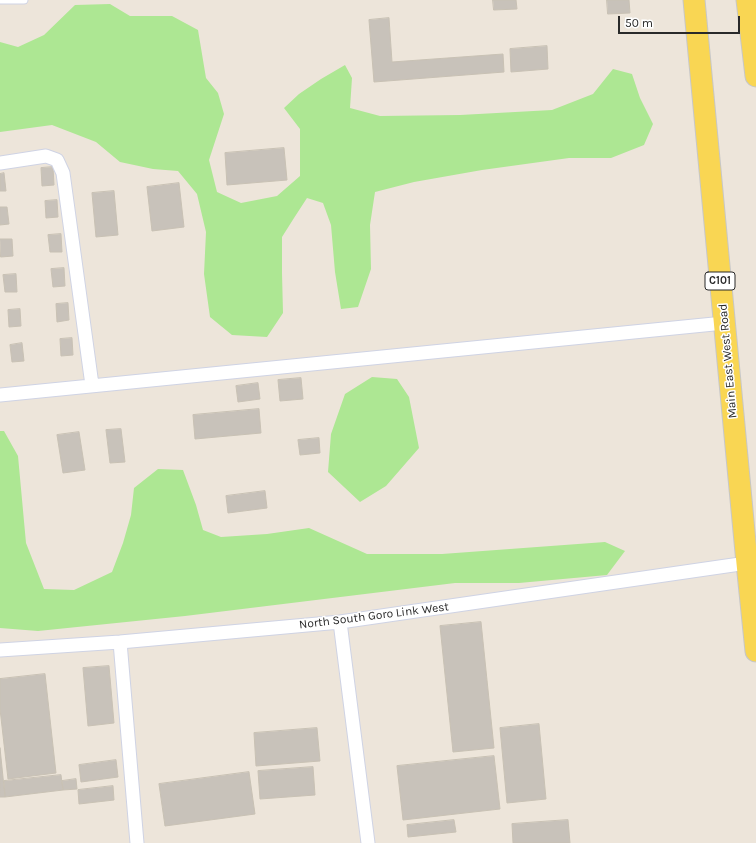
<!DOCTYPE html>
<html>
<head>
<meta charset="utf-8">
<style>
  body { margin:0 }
  #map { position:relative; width:756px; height:843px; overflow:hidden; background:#ede5da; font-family:Karla,sans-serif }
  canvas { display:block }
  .scale { position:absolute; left:618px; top:16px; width:122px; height:18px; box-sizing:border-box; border:2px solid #292929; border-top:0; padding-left:5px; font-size:12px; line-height:14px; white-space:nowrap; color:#292929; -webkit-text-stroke:3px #fff; paint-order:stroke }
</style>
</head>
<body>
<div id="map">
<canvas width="756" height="843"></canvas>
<div class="scale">50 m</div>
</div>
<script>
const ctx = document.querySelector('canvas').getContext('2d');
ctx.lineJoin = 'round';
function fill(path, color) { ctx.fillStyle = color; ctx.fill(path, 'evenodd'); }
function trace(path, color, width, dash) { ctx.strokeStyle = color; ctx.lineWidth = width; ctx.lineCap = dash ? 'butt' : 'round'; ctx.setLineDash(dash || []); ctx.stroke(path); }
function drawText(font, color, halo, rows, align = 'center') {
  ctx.font = font + ' Karla,sans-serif'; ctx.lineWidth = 3; ctx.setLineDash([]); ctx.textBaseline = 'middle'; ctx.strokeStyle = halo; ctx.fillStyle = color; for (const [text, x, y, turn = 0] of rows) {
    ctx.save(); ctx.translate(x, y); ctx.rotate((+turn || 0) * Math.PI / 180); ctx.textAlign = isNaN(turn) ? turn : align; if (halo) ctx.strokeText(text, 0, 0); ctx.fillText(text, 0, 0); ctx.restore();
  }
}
const green = new Path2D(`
  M110,4L130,16H172L198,30L206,78L218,93L224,114L209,160L217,192L241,203L277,196L300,176V129L284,108L299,94L321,79L345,65L352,78L350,108L380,116L460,115L552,110L593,94L613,69L632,74L640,98L653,124L644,145L611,158H569L482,170L414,182L375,192L370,225L371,269L358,307L341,309L335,272L331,225L323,203L307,198L294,218L282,237V273L283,313L267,337L232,335L210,317L204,274L206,232L197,194L178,171L153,169L120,162L96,142L52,125L0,132V42L18,47L44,35L75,5Z
  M372,377L397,379L409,397L419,448L386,486L360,502L328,472L331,434L345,394Z
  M0,431H4L18,456L26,543L44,589L74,590L112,572L123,543L131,515L134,488L158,469L183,470L196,505L203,530L221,537L267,534L309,528L367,554H442L605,542L625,551L607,575L519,583H455L185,616L38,631L0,628Z`);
const building = new Path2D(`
  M493,0H516L517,9L494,10Z
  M607,0H629L630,13L608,14Z
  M389,18L392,62L503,54L504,72L374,82L369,20Z
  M547,46L548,69L511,72L510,49Z
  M284,148L287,180L227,185L225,153Z
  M53,167L54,185L42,186L41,168Z
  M4,173L6,191H0V174Z
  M179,183L184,227L152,231L147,187Z
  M114,191L118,235L96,237L92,193Z
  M57,200L58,217L46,218L45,201Z
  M0,207H7L9,224L0,225Z
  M61,234L62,252H50L48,235Z
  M0,239H12L13,256L1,257Z
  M64,268L65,286L53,287L51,269Z
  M16,274L17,292H5L3,275Z
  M68,303L69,320L57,322L56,304Z
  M20,309L21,326L9,327L8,310Z
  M72,338L73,355L61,356L60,339Z
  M22,343L24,361L12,362L10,345Z
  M301,378L303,399L280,401L278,380Z
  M258,383L260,399L238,402L236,386Z
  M259,409L261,433L195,439L193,415Z
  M121,429L125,462L110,463L106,430Z
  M79,432L85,470L63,473L57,435Z
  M319,438L320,453L300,455L298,440Z
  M265,491L267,508L228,513L226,496Z
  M481,622L494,748L453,752L440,626Z
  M109,666L114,723L88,726L83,668Z
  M45,674L56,773L8,779L0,709V679Z
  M539,724L546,799L507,803L500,728Z
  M317,728L320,761L256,766L254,733Z
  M0,748L5,797H0Z
  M494,756L500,809L403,820L397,766Z
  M116,760L118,777L81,782L79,765Z
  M313,767L315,795L260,799L258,771Z
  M249,772L255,814L165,826L159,784Z
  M61,775L63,790L5,797L4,781Z
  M76,779L77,789L63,790L62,781Z
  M113,786L114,800L79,804L78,790Z
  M454,820L456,832L408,837L407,825Z
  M568,820L570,843H513L512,824Z`);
const lane = new Path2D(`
  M0,0H24`);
const street = new Path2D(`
  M0,163L46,156L57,160L63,173L92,385
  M0,395L724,323
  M340,622L368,843
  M120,642L137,843
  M0,650L120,642L340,622L747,563`);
const primary = new Path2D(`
  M694,0L747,563L756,651
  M747,0L756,76`);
const shields = [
  [720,281,30]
];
const shieldNames = [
  ["C101",720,281]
];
const streetNames = [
  ["Main East West Road",728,361,-95],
  ["North South Goro Link West",374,616,-7]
];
fill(green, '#ade793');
fill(building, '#c8c2ba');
trace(building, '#c8c1b4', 1);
trace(lane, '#cfd3e4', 9);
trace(street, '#cfd3e4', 15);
trace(primary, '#c7c7c7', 23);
trace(lane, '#fff', 7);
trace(street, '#fff', 13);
trace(primary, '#f9d653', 21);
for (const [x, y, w] of shields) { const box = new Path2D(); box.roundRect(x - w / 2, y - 9, w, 18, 3); ctx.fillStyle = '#fff'; ctx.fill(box); trace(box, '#292929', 1); }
drawText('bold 11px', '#292929', null, shieldNames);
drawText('12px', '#292929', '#fff', streetNames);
</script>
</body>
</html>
